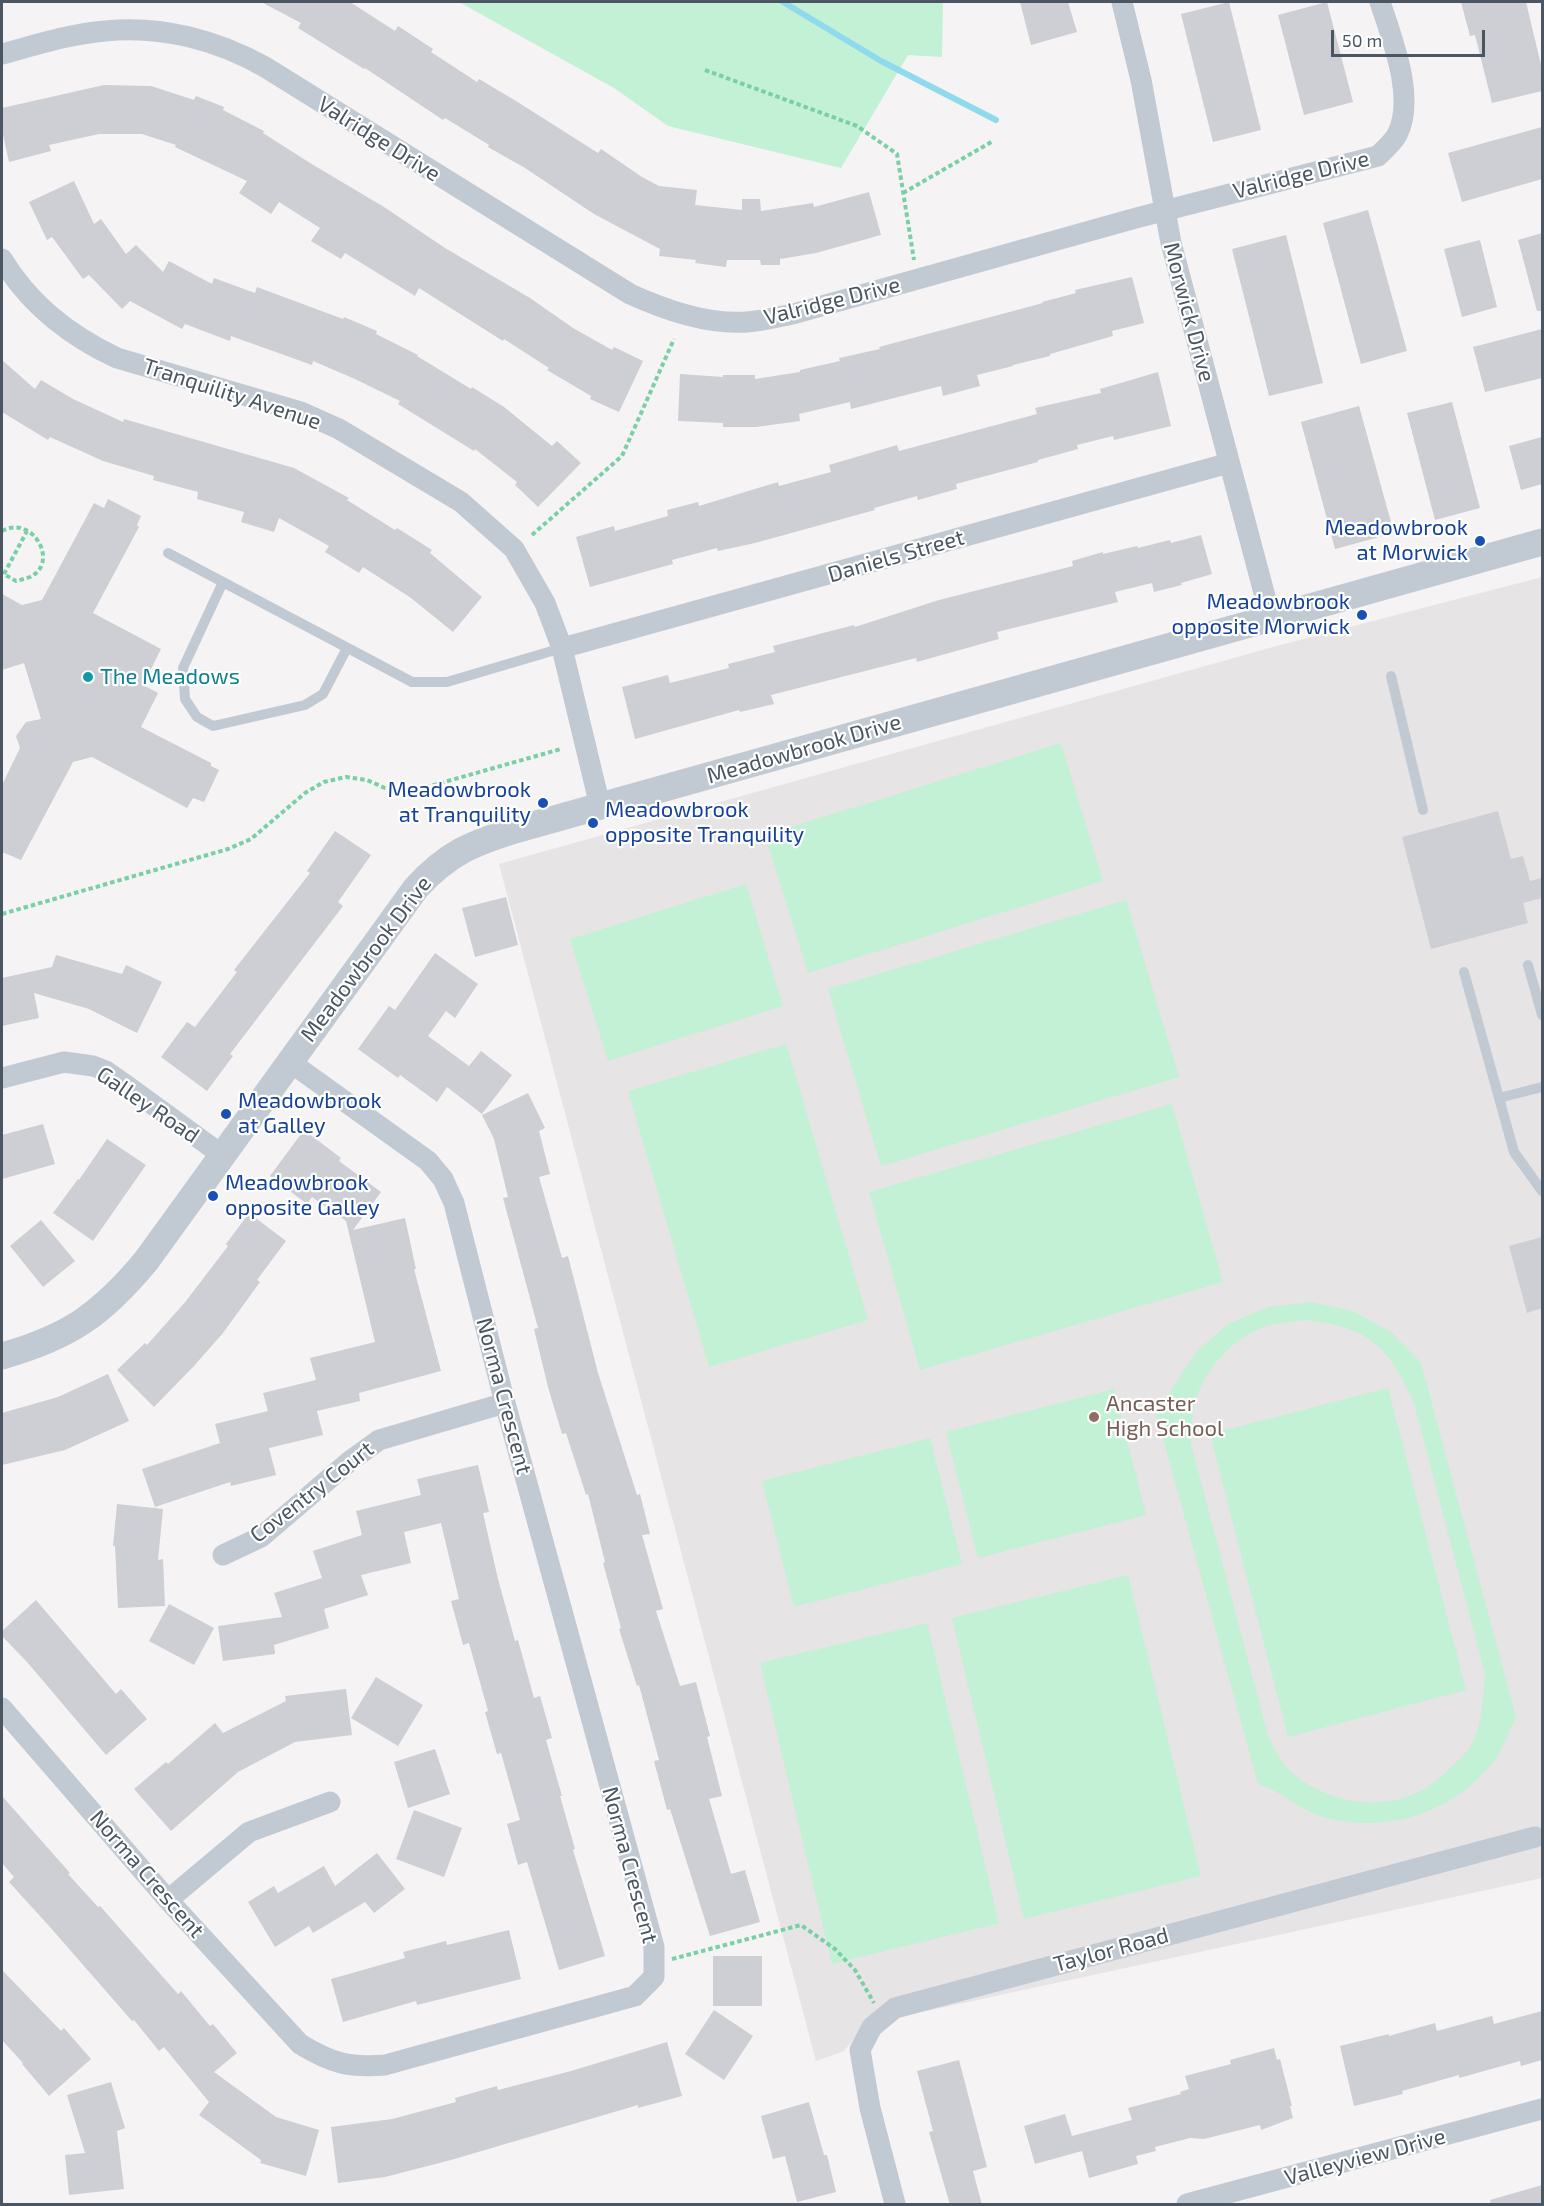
<!DOCTYPE html>
<html>
<head>
<meta charset="utf-8">
<style>
  body { margin:0 }
  #map { position:relative; width:1544px; height:2206px; overflow:hidden; background:#f5f3f3; font-family:"Exo 2",sans-serif }
  canvas { display:block }
  .frame { position:absolute; inset:0; border:3px solid #4a5661; pointer-events:none }
  .scale { position:absolute; left:1331px; top:30px; width:154px; height:27px; box-sizing:border-box; border:3px solid #4a5661; border-top:0; padding-left:8px; font-size:18px; line-height:21px; white-space:nowrap; color:#4a5661; -webkit-text-stroke:4px #fff; paint-order:stroke }
</style>
</head>
<body>
<div id="map">
<canvas width="1544" height="2206"></canvas>
<div class="frame"></div>
<div class="scale">50 m</div>
</div>
<script>
const ctx = document.querySelector('canvas').getContext('2d');
ctx.lineJoin = 'round';
function fill(path, color) { ctx.fillStyle = color; ctx.fill(path, 'evenodd'); }
function trace(path, color, width, dash) { ctx.strokeStyle = color; ctx.lineWidth = width; ctx.lineCap = dash ? 'butt' : 'round'; ctx.setLineDash(dash || []); ctx.stroke(path); }
function drawText(font, color, halo, rows, align = 'center') {
  ctx.font = font + ' "Exo 2",sans-serif'; ctx.lineWidth = 4.5; ctx.setLineDash([]); ctx.textBaseline = 'middle'; ctx.strokeStyle = halo; ctx.fillStyle = color; for (const [text, x, y, turn = 0] of rows) {
    ctx.save(); ctx.translate(x, y); ctx.rotate((+turn || 0) * Math.PI / 180); ctx.textAlign = isNaN(turn) ? turn : align; if (halo) ctx.strokeText(text, 0, 0); ctx.fillText(text, 0, 0); ctx.restore();
  }
}
const education = new Path2D(`
  M1542,577V1878L866,2024L844,2051L816,2061L499,864L1273,647Z`);
const green = new Path2D(`
  M459,2H943L942,57L908,55L841,168L668,126L614,88Z
  M1061,743L1103,881L808,973L765,835Z
  M746,884L783,1006L608,1061L570,939Z
  M1126,900L1179,1077L881,1166L828,989Z
  M786,1044L868,1320L709,1367L628,1091Z
  M1172,1104L1223,1282L920,1370L869,1192Z
  M1311,1302L1353,1311L1391,1332L1421,1363L1516,1717C1509,1731 1503,1749 1493,1762C1452,1815 1378,1837 1315,1814C1295,1806 1279,1790 1258,1784L1156,1413L1196,1352L1228,1324L1268,1307ZM1306,1320C1369,1327 1389,1347 1414,1403L1485,1674C1483,1697 1482,1722 1473,1742C1468,1753 1456,1762 1448,1770C1408,1812 1348,1811 1301,1780C1285,1770 1276,1752 1268,1736L1191,1444C1191,1434 1191,1422 1193,1412C1199,1372 1235,1333 1274,1324C1284,1322 1296,1321 1306,1320Z
  M1388,1388L1466,1690L1288,1737L1210,1434Z
  M1114,1389L1146,1515L978,1558L946,1432Z
  M930,1438L962,1564L794,1607L762,1481Z
  M1128,1575L1201,1876L1024,1919L952,1618Z
  M927,1623L999,1923L832,1964L760,1663Z`);
const stream = new Path2D(`
  M783,2L881,61L996,120`);
const building = new Path2D(`
  M261,2H350L395,31L398,26L433,49L431,52L477,82L479,79L516,101L598,153L601,149L642,177L659,186L697,190L695,205L742,210V199H760L761,211L813,203L814,207L869,192L881,235L816,253L780,259V265H761L760,260H727L726,267L695,263L696,260L659,256L660,249L594,214L525,168L488,147L489,145L445,118L443,120L365,68L364,69L298,28L301,23Z
  M1020,2H1068L1077,32L1031,45Z
  M1229,2L1261,130L1213,142L1181,14Z
  M1327,2L1353,102L1304,115L1278,15Z
  M1461,2H1526L1542,69V91L1492,103L1475,35L1470,36Z
  M104,85L151,86L194,100L196,96L224,107L223,110L264,131L263,133L310,163L384,207L445,248L530,298L573,328L612,350L614,347L643,361L619,412L590,399L591,396L547,370L549,368L504,339L503,341L419,288L415,296L345,253L341,259L311,241L320,228L279,202L271,214L239,193L247,181L175,147L176,145L142,134H99L49,145L51,151L9,162L2,130V108Z
  M1542,127V179L1462,202L1448,153Z
  M74,181L94,224L101,219L126,254L136,245L163,272L169,261L212,284L214,278L255,293L257,287L343,319L344,317L377,331L376,334L418,355L417,356L471,389L472,387L504,407L552,446L557,441L581,463L538,507L515,485L517,482L475,449L474,451L398,404L400,401L355,379L313,361L312,365L231,336L230,341L185,324L182,329L130,301L122,309L89,275L83,279L52,237L47,240L29,202Z
  M1368,210L1407,351L1361,364L1323,223Z
  M1542,233V311H1537L1518,240Z
  M1286,235L1323,383L1269,396L1232,249Z
  M1480,240L1497,307L1462,317L1444,249Z
  M1132,277L1144,323L1112,331L1113,336L1050,354V356L1013,365V366L977,375L980,386L943,396L941,386L851,409L850,402L799,414L800,421L756,427H723V423L678,421L680,374L723,377V375H755V379L800,372V370L840,361L839,358L880,349L879,347L1043,303L1042,302L1076,293L1075,290Z
  M1542,329V378L1485,392L1473,347Z
  M2,360L35,389L41,380L73,399L123,422L124,419L294,468L349,498L347,500L395,530L397,528L432,550L430,553L482,597L453,632L411,598L363,567L359,573L325,552L329,546L279,518L274,532L241,522L244,512L197,499L198,492L153,480L154,476L103,461L50,437L48,440L2,412Z
  M1158,372L1171,426L1114,440L1113,436L1077,445L1078,449L1038,460V462L956,484L957,489L918,500L917,496L874,508L875,510L755,543L718,551L717,548L672,560L673,564L590,587L576,537L614,526L615,531L668,516L667,510L698,502L699,506L778,482L779,486L831,472L829,465L897,445L899,451L1037,414L1035,408L1101,393L1100,389Z
  M1452,402L1480,508L1435,520L1407,413Z
  M1359,406L1394,533L1335,549L1301,422Z
  M1542,437V484L1521,490L1509,446Z
  M108,499L141,516L137,525L139,527L93,613L161,649L143,685L158,693L141,727L211,763V766L219,770L204,802L193,798L187,808L92,757L73,762L21,860L2,852V785L20,748L16,736L26,722L41,719L24,663L2,670V594L22,605L42,600L94,503L104,508Z
  M1201,535L1212,574L1181,583L1182,585L1154,592L1152,583L1115,592L1118,602L997,632L999,639L917,662L916,658L771,695L774,704L740,712L739,710L635,739L622,687L668,675L670,683L729,668L728,664L775,652L773,646L854,625L855,627L939,600L1073,566L1072,561L1103,552V554L1137,546L1138,548L1170,540L1171,543Z
  M1498,811L1511,859L1523,856L1530,881L1542,878V898L1523,903L1528,923L1431,949L1402,837Z
  M335,831L371,855L338,902L343,906L230,1054L233,1056L207,1091L161,1057L187,1022L195,1027L237,972L234,970L310,873L307,871Z
  M506,897L518,945L475,957L462,908Z
  M435,953L478,984L455,1018L446,1011L428,1036L469,1066L481,1051L512,1075L482,1114L447,1087L437,1102L400,1075L398,1078L358,1049L389,1006L395,1010Z
  M56,955L122,974L126,965L162,982L137,1033L89,1009L34,993L39,1018L2,1026V978L52,967Z
  M528,1093L545,1128L539,1131L550,1174L539,1177L562,1258L568,1256L598,1373L637,1495L640,1494L650,1534L642,1535L663,1609L656,1611L680,1686L696,1682L710,1736L707,1737L722,1796L709,1799L731,1874L745,1870L760,1922L710,1936L670,1809L667,1810L654,1761L659,1760L639,1685L637,1686L619,1629L621,1628L603,1563L605,1562L588,1494L586,1495L566,1433L562,1434L548,1387L534,1329L538,1328L503,1198L508,1197L494,1139L482,1115Z
  M43,1124L55,1164L2,1179V1135Z
  M304,1130L341,1158L339,1161L381,1192L353,1230L405,1218L416,1269H414L441,1371L359,1393L360,1401L317,1411L323,1435L269,1448L276,1475L231,1486L230,1482L155,1507L142,1469L220,1443L215,1424L268,1411L263,1393L316,1380L310,1358L375,1342L346,1221L312,1197L307,1204L270,1176Z
  M107,1139L146,1165L93,1241L53,1213L78,1179L79,1180Z
  M249,1213L286,1241L257,1280L260,1282L223,1333L193,1367L154,1407L117,1370L145,1343L147,1345L186,1301L228,1246L226,1244Z
  M41,1220L75,1261L43,1287L10,1246Z
  M1542,1237V1308L1527,1313L1509,1246Z
  M108,1374L129,1421L65,1450L2,1465V1413L58,1397Z
  M478,1465L489,1512L483,1513L498,1579L515,1641L518,1640L534,1698L540,1696L552,1738L546,1740L562,1796H560L575,1849L573,1850L605,1956L559,1970L527,1862L518,1865L507,1824L520,1820L501,1753L497,1754L485,1712L488,1711L469,1643L463,1645L451,1601L459,1599L441,1523L404,1532L411,1563L361,1575L368,1595L324,1609L329,1628L274,1645L275,1654L223,1661L218,1626L282,1617L274,1593L322,1578L313,1551L362,1535L356,1511L421,1495L417,1479Z
  M117,1504L163,1509L158,1560L163,1559L165,1606L118,1608L115,1546H113Z
  M36,1600L116,1694L121,1689L147,1719L106,1755L27,1662L2,1636V1631Z
  M169,1604L214,1628L194,1665L149,1641Z
  M376,1677L423,1705L398,1746L351,1718Z
  M346,1689L352,1735L295,1742L238,1772L171,1831L134,1789L166,1762L168,1764L215,1723L223,1733L286,1701L285,1696Z
  M435,1749L450,1794L408,1808L394,1762Z
  M2,1796L70,1873L68,1874L98,1907L100,1906L178,1994L181,1991L210,2026L213,2024L237,2053L214,2072L276,2117L319,2130L306,2176L260,2163L261,2160L199,2115L209,2102L164,2047L159,2051L134,2020L132,2021L50,1927L9,1882L14,1877L2,1863Z
  M414,1810L462,1828L444,1877L396,1859Z
  M377,1853L405,1889L374,1913L365,1902L313,1933L309,1926L275,1947L248,1902L274,1886L278,1893L324,1866L335,1886Z
  M509,1930L521,1979L417,2005L416,2001L343,2022L331,1979L405,1958L403,1952L446,1941L447,1945Z
  M713,1956H762V2006H713Z
  M2,1970L61,2031L64,2028L91,2059L49,2096L22,2064L23,2063L2,2040Z
  M714,2010L753,2036L724,2080L685,2054Z
  M1542,2011V2060L1521,2066L1520,2061L1459,2078V2075L1402,2091L1403,2094L1354,2106L1340,2046L1389,2034V2036L1435,2023L1437,2031L1492,2016L1494,2024Z
  M667,2042L682,2096L638,2108V2105L451,2160L385,2177L338,2183L331,2127L392,2119L456,2102L455,2098L497,2086L498,2090L571,2071Z
  M1274,2048L1277,2060L1280,2059L1292,2106H1290L1293,2118L1261,2130L1260,2125L1204,2139L1190,2138L1155,2147L1156,2151L1136,2156L1138,2164L1089,2178L1082,2151L1035,2164L1024,2126L1065,2114L1072,2136L1132,2120L1128,2108L1181,2094L1180,2092L1189,2089L1185,2076L1231,2064L1230,2060Z
  M959,2060L987,2167L973,2171L982,2205H950L929,2132L933,2131L917,2071Z
  M111,2082L125,2128L117,2131L124,2189L69,2195L65,2155L85,2153L67,2095Z
  M809,2102L824,2155H827L836,2192L797,2202L785,2156L773,2159L761,2116Z
  M1542,2185V2205H1491L1490,2200Z`);
const path = new Path2D(`
  M705,70L857,126L897,154L914,260
  M903,193L993,141
  M2,531C33,514 60,563 30,577C25,579 20,580 16,581L2,573
  M532,535L622,456L674,339
  M4,574L27,531
  M2,914L228,849L251,839L305,793L324,782L346,777L367,780L385,788L404,791L423,788L561,749
  M672,1959L801,1925L835,1949L855,1970L874,2003`);
const service = new Path2D(`
  M168,553L412,682H447L562,648
  M223,582L183,668L185,699L197,717L213,726L305,705L323,694L347,648
  M1391,676L1423,810
  M1528,965L1542,1015
  M1464,972L1514,1152L1542,1191
  M1499,1098L1542,1087`);
const minor = new Path2D(`
  M1122,2L1141,80L1171,243L1271,619
  M2,54C36,45 70,34 105,31C161,25 217,40 265,67L630,294C665,310 707,325 747,322C762,321 778,317 793,314L1136,218L1378,156C1384,150 1393,142 1397,135C1416,98 1392,39 1380,2
  M2,259C29,304 70,336 117,358L301,412L339,429L461,502L514,549L545,603L562,648L600,806
  M562,648L1229,463
  M2,1078L64,1062L93,1066L106,1071L126,1085L222,1155
  M223,1555L261,1537L350,1461L379,1440L505,1403
  M2,1708L168,1900L300,2044C331,2063 349,2068 385,2065L635,1996L654,1977V1947L505,1403L454,1203L443,1179L428,1161L290,1062
  M168,1900L249,1832L330,1802
  M895,2204L870,2108L860,2050L872,2027L895,2008L1535,1837
  M1187,2204L1542,2109`);
const tertiary = new Path2D(`
  M2,1356C69,1337 101,1315 146,1261L416,888C448,853 471,844 515,830L1542,542`);
const markers = [
  [1480,541,6,"#1a4fb4"],
  [1362,615,6,"#1a4fb4"],
  [88,677,6,"#0f9aa8"],
  [543,803,6,"#1a4fb4"],
  [593,823,6,"#1a4fb4"],
  [226,1114,6,"#1a4fb4"],
  [213,1196,6,"#1a4fb4"],
  [1094,1417,6,"#8d6e63"]
];
const streetNames = [
  ["Valridge Drive",379,139,32],
  ["Valridge Drive",1301,175,-14],
  ["Valridge Drive",832,301,-14],
  ["Morwick Drive",1189,312,75],
  ["Tranquility Avenue",232,394,18],
  ["Daniels Street",896,556,-16],
  ["Meadowbrook Drive",804,749,-16],
  ["Meadowbrook Drive",366,959,-53],
  ["Galley Road",148,1105,34],
  ["Norma Crescent",504,1396,75],
  ["Coventry Court",312,1492,-38],
  ["Norma Crescent",630,1865,75],
  ["Norma Crescent",147,1874,49],
  ["Taylor Road",1111,1950,-15],
  ["Valleyview Drive",1365,2157,-15]
];
const transitNames = [
  ["Meadowbrook",1468,528],
  ["at Morwick",1468,553],
  ["Meadowbrook",1350,602],
  ["opposite Morwick",1350,627],
  ["Meadowbrook",531,790],
  ["at Tranquility",531,815],
  ["Meadowbrook",605,810,"left"],
  ["opposite Tranquility",605,835,"left"],
  ["Meadowbrook",238,1101,"left"],
  ["at Galley",238,1126,"left"],
  ["Meadowbrook",225,1183,"left"],
  ["opposite Galley",225,1208,"left"]
];
const cultureNames = [
  ["The Meadows",100,677]
];
const educationNames = [
  ["Ancaster",1106,1404],
  ["High School",1106,1429]
];
fill(education, '#e6e4e5');
fill(green, '#c3f1d5');
trace(stream, '#90daee', 6);
fill(building, '#cdcfd5');
trace(path, '#7ad0a6', 4, [4.5, 3]);
trace(service, '#c1cad2', 10);
trace(minor, '#c1cad2', 21);
trace(tertiary, '#c1cad2', 27);
for (const [x, y, r, color] of markers) { const dot = new Path2D(); dot.arc(x, y, r, 0, 2 * Math.PI); ctx.fillStyle = color; ctx.fill(dot); trace(dot, '#fff', 2); }
drawText('22px', '#4a5661', '#fff', streetNames);
drawText('22px', '#164399', '#fff', transitNames, 'right');
drawText('22px', '#0d838f', '#fff', cultureNames, 'left');
drawText('22px', '#785e54', '#fff', educationNames, 'left');
</script>
</body>
</html>
